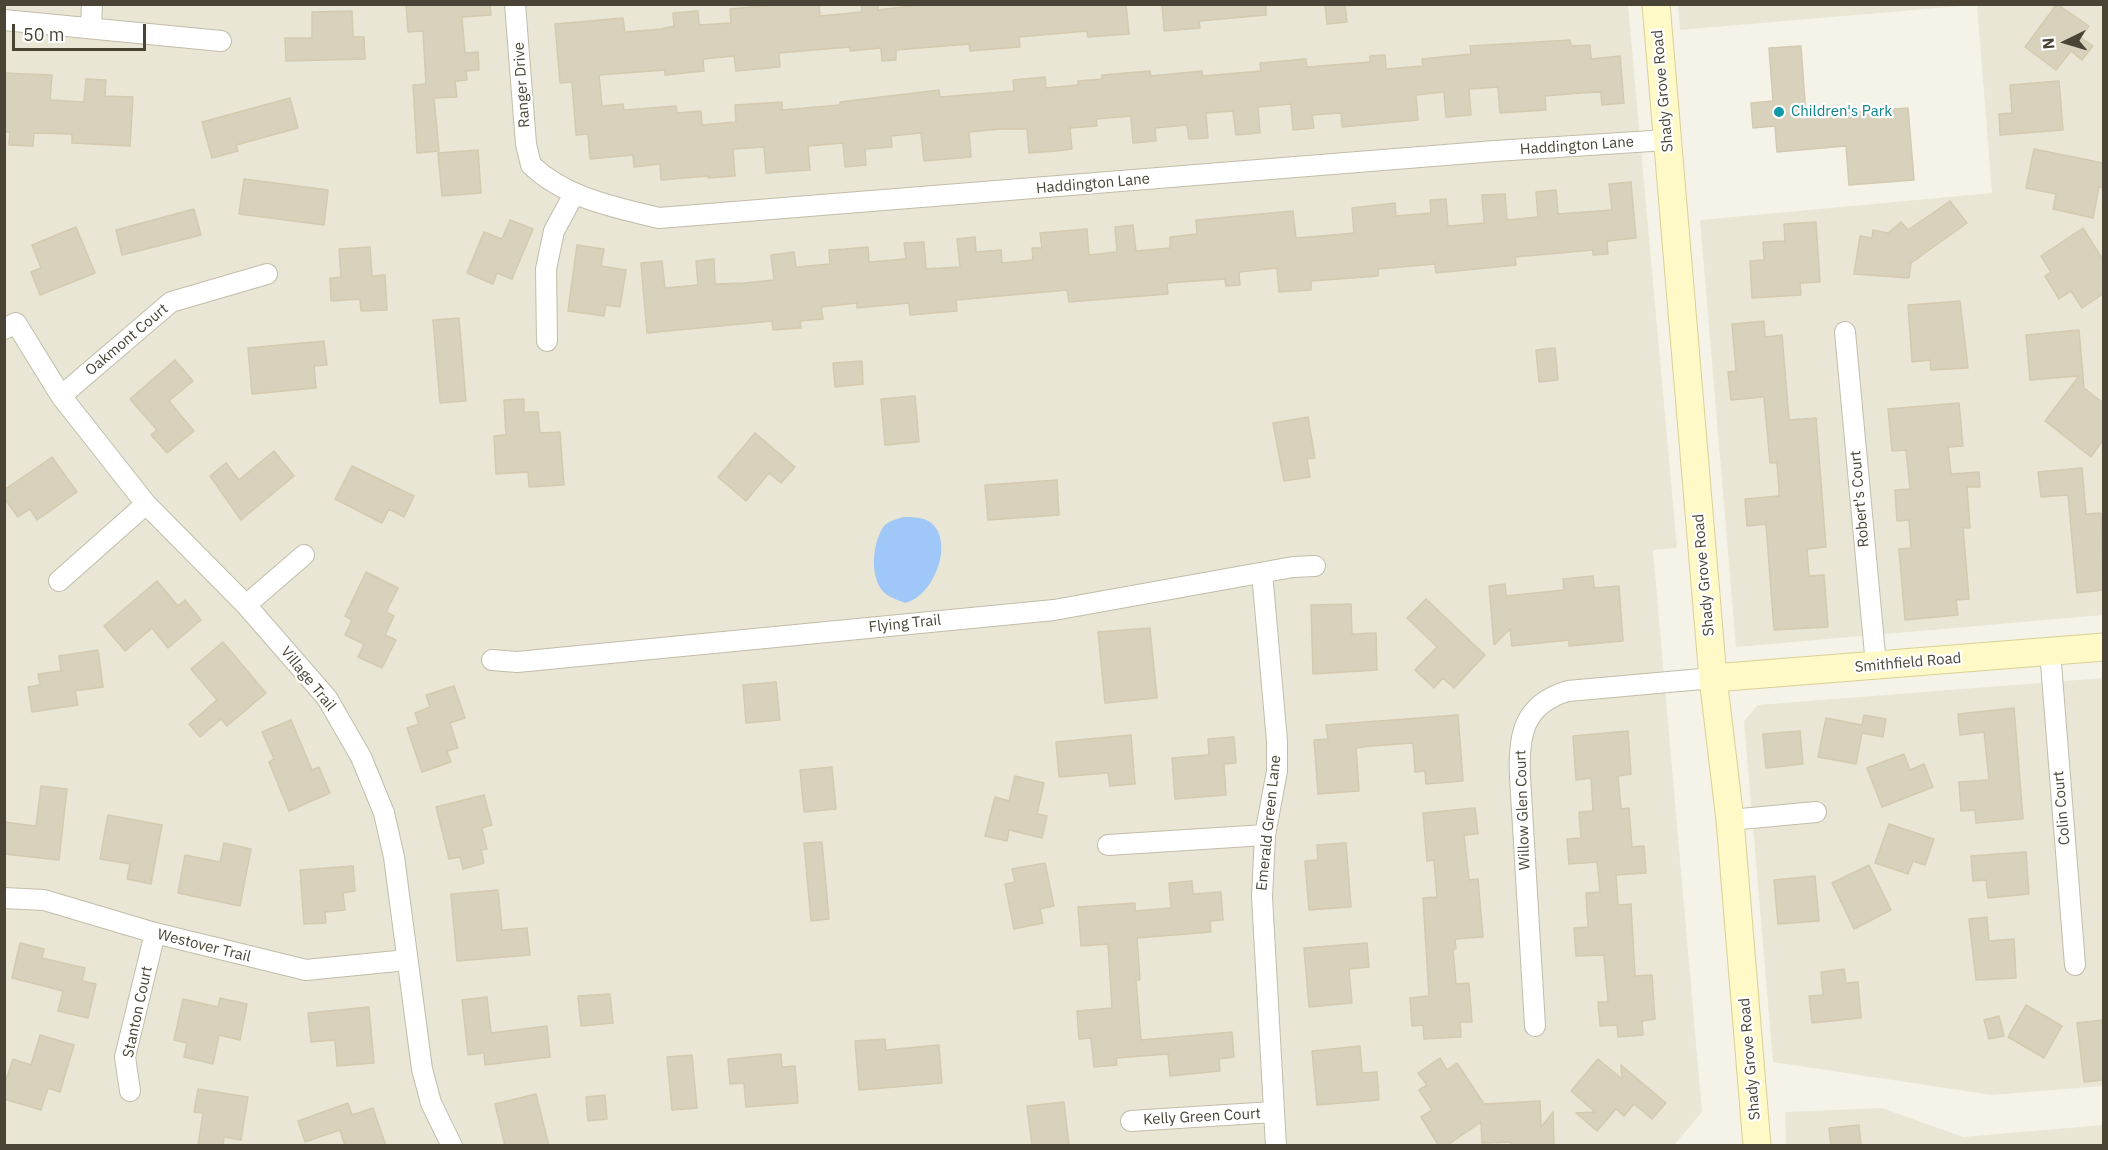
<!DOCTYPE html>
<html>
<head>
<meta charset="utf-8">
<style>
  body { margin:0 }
  #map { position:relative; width:2108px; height:1150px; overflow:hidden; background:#f5f3e8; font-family:"IBM Plex Sans",sans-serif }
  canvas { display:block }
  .frame { position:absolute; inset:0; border:6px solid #494436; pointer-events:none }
  .north { position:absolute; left:2036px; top:12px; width:60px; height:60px; -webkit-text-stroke:4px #fff; paint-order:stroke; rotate:265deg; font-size:16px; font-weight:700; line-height:24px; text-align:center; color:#494436 }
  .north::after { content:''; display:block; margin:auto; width:21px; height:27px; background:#494436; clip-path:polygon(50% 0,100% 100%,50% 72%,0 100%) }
  .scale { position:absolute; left:12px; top:24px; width:134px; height:27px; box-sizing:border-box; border:3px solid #494436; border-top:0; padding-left:8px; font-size:18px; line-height:21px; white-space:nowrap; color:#494436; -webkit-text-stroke:4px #fff; paint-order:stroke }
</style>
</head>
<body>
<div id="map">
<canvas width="2108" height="1150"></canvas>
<div class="frame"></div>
<div class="north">N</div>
<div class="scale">50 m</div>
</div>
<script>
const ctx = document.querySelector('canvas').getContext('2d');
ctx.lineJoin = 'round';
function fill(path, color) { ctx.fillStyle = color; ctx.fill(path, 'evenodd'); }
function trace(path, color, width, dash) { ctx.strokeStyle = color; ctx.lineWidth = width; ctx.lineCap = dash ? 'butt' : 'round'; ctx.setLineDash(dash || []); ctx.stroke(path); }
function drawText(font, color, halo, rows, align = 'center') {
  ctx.font = font + ' "IBM Plex Sans",sans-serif'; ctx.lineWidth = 4.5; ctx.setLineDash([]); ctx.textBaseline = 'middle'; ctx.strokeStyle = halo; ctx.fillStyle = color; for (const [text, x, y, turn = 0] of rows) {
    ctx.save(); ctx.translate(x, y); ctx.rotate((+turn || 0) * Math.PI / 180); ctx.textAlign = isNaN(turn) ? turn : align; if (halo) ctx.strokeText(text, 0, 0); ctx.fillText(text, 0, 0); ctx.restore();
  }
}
const residential = new Path2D(`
  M1678,4H1972V5L1680,30Z
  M5,5H1628L1677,548L1653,550L1702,1112L1674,1145L5,1146Z
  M1977,5H2103V615L1736,647L1700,220L1992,193Z
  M2103,678V1086L1992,1095L1773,1062L1744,721L1758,705Z
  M1882,1108L1963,1137L2103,1125V1145H1786L1785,1112Z`);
const water = new Path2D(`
  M903,517C912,517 922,517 930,522C955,540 935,596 905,603C896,599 887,597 881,589C870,572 873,545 882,529C886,521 895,520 903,517Z`);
const building = new Path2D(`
  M406,4H490L491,15L462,17L465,53L478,52L479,70L466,71L467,80L455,81L457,97L434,98L439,151L417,153L413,85L426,84L423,31L408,32Z
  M784,4H819L820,16L862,12L861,4H878V10L929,4H1126L1129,34L1088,37L1087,31L1019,37L1020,47L970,51L969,44L896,50V60L882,61L881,48L850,51V47L779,53L780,67L736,71L734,56L703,59L704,71L665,75V70L599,75L602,106L623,104L624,110L676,106L677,113L701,111L702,125L736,122L735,105L782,102V110L840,105V102L939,90L940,97L1014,91L1013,80L1045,77L1046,88L1078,85V81L1102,79V75L1150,71L1151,76L1202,71V76L1261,71L1260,63L1306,59L1307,67L1370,62V56L1385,55L1386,69L1423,66L1422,59L1471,54L1470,46L1570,40L1571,46L1590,45L1591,59L1620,56L1624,103L1602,105L1601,92L1580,93L1545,96L1546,110L1500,113L1498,87L1469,89L1471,115L1446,117L1444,92L1416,95L1418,120L1342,127L1341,113L1312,115L1314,128L1293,130L1291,104L1258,107L1260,133L1236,135L1233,111L1206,113L1208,138L1189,139L1187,125L1155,128L1156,141L1133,143L1131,116L1096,119L1097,126L1070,128L1072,149L1056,151L1029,153L1027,129H1001L969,132L971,157L924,161L921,133L891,136L892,147L865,149L866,165L845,167L843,143L808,146L810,170L766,173L764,147L733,149L735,176L708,178V176L661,180L660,164L634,167L633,155L590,159L588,134L576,135L572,82L560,83L555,24L623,18L625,32L661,29L674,26L673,13L698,11L699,25L731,23L730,9Z
  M1162,4H1266V15L1199,21L1200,28L1164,31Z
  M1325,4H1345L1347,22L1327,24Z
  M2057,4L2089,26L2080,37L2093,46L2082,60L2071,51L2056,70L2025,47Z
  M352,11L353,37H364L365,59L286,61L285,38H312V12Z
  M1801,46L1806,116L1908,108L1914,180L1849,185L1846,146L1777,152L1775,126L1753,128L1751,103L1773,101L1769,48Z
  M4,73L52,75L50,100L84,102L86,79L106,80L105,96L133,97L130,146L72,143V134L34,133L33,146L9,145L10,132H4Z
  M2059,81L2063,130L2000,135L1999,114L2012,113L2010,85Z
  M290,98L298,128L236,145L238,151L212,158L202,122Z
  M2034,149L2103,163V188L2099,187L2093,218L2053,209L2056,194L2026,188Z
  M478,150L481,193L442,196L438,153Z
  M244,179L328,190L324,225L239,214Z
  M1631,182L1636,238L1607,241L1608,254L1593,255V250L1515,257L1516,265L1436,273L1435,264L1378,269V276L1311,281V290L1279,292L1277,268L1239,272L1240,285L1226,286L1225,279L1167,283L1168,294L1069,302L1067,290L956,300L957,311L910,315L909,303L857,308V303L821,307L823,319L800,321L801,328L773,330L772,321L647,333L641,263L662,261L665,288L698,285L696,261L714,259L715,284L744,283L774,280L771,255L794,252L796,267L830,264L829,250L845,249L868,247L869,262L906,259L904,243L924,242L926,269L960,267L957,239L975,237L976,252L1001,250L1002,263L1033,260L1032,248H1042L1040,233L1087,229L1089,255L1117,252L1115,227L1133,225L1136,251L1170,248V237L1197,234L1196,220L1293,211L1296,238L1321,236L1354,233L1352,208L1395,203L1396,216L1431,213L1430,200L1446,199L1448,226L1484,223L1482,195L1505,194L1507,220L1538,217L1536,192L1556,190L1558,214L1612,210L1609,184Z
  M1950,201L1967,223L1911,263L1909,278L1854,274L1860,236L1872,238L1873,230L1888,233L1901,222L1908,230Z
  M194,209L201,235L122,255L116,230Z
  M510,220L533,229L512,279L497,273L493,284L467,273L484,232L502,239Z
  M1816,222L1820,282L1800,283L1801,295L1752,298L1750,261L1764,260L1763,242L1785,241L1784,224Z
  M76,227L95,273L40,295L31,272L41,268L32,245Z
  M2083,228L2103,260V294L2082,308L2071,291L2059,299L2045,276L2051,272L2041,256Z
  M577,245L604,249L601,266L626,270L620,307L606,305L604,316L568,311Z
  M370,247L372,276L385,275L387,310L361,311L360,299L331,301L330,278L341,277L339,249Z
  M1960,301L1968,368L1931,370L1930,360L1912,362L1908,305Z
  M459,318L466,401L440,403L433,320Z
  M1764,321L1765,337L1782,335L1789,420L1816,418L1826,547L1807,549L1809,576L1824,575L1828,627L1774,630L1766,524L1747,526L1745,499L1779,496V490L1777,463H1770L1764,397L1731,400L1728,372L1736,371L1732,324Z
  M2079,330L2084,388L2103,403V440L2091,457L2045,421L2079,376L2030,380L2026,335Z
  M324,341L327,365L314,366L316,388L252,394L248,348Z
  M1555,348L1558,380L1539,382L1536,350Z
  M175,360L193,381L169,401L194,431L167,453L151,435L157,430L130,399Z
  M862,361L863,384L835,387L833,363Z
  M915,396L919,442L885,445L881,399Z
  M524,399V412H538L540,433L560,432L564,485L529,487L528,472L496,474L494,436L506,435L504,400Z
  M1959,403L1963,446L1948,447L1951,474L1979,472L1980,487H1967L1970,528H1963L1969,599L1956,600L1958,615L1905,620L1899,549L1911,548L1909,520L1897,521L1895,490L1910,489L1906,450L1892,451L1888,409Z
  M1308,417L1315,458L1307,459L1310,477L1284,481L1273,423Z
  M755,433L795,467L781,483L769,473L746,501L718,477Z
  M274,451L294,476L241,520L210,476L226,463L239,480Z
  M52,457L77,492L37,520L30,509L18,517L4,498V490Z
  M352,466L414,496L404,517L389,509L382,523L335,499Z
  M2082,468L2086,514L2101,513L2103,590L2077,593L2068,495L2041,497L2038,472Z
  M1057,480L1059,515L988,520L985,485Z
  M366,572L398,588L386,612L394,616L385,635L396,640L382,668L358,657L364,644L345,635L352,620L345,616Z
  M1593,576L1594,588L1619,586L1623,641L1569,646V640L1512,646L1510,629L1494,645L1489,586L1505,584L1506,596L1564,590L1563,579Z
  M157,581L178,606L185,600L201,620L168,648L152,628L125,651L104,626Z
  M1426,599L1485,655L1454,688L1443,678L1434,688L1415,670L1437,647L1407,618Z
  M1351,604L1352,634L1376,633L1377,670L1313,674L1311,605Z
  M1150,628L1157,698L1105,703L1098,632Z
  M223,642L266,693L227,726L221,719L200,737L189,724L217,700L191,669Z
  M98,650L103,687L75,691L78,705L32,712L28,687L40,685L38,674L61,671L59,656Z
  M776,682L780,720L746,723L743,685Z
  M454,686L465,718L450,723L458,748L447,751L451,762L422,772L407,728L419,724L415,713L430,707L426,695Z
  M2014,708L2023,819L1976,823L1975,810L1961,811L1959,782L1989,780L1984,732L1960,735L1958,714Z
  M1458,715L1463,781L1426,784L1425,771L1415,772L1413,743L1371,746L1356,748L1359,791L1318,794L1314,740L1328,739L1326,725Z
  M1864,715L1886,719L1883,737L1862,733L1856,764L1818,757L1826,718L1862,725Z
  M291,720L312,770L319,767L330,793L289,811L269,762L274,759L262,732Z
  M1628,731L1631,774L1618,776L1621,809L1629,808L1632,847L1644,846L1646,873L1616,875L1618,905L1631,904L1635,976L1652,975L1655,1019L1642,1021L1643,1035L1618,1037L1617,1025L1600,1026L1598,1002H1608L1604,955L1576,956L1574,928L1588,927L1586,893L1600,892L1597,862L1569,864L1567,839L1581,838L1579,812L1593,811L1591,778L1576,780L1573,736Z
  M1800,731L1803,764L1766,768L1763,734Z
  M1131,735L1135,784L1110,786L1108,773L1059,777L1056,742Z
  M1234,737L1236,763L1224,764L1226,795L1175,799L1172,758L1209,755L1208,739Z
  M1904,754L1910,770L1924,764L1933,787L1882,807L1867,768Z
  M832,767L836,809L804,812L800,770Z
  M1015,776L1044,783L1037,814L1047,816L1042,838L1009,830L1007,841L985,836L995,797L1009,801Z
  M41,786L67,789L59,860L4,854V822L36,826Z
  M484,795L492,825L482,828L487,849L481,850L484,863L463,869L460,857L449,859L436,807Z
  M1475,808L1478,834L1464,835L1469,880L1478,879L1483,937L1455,939L1456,949H1453L1456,984L1469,983L1472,1022H1460L1461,1037L1424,1039L1423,1025L1412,1026L1410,998L1429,996L1423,898L1437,897L1434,860L1427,861L1423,813Z
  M108,815L162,825L151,884L127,879L130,864L100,859Z
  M1889,824L1934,839L1925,865L1913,861L1908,874L1875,863Z
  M822,842L829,919L811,921L804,843Z
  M224,843L251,849L240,906L178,893L185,855L220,862Z
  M1346,843L1351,907L1309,910L1305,861L1318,860L1317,845Z
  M2026,852L2029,894L1988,898L1986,880L1973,881L1971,856Z
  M1045,863L1054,906L1040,909L1043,923L1014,929L1005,884L1015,882L1012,869Z
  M1869,865L1891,910L1854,929L1832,883Z
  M353,866L355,891L343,893L345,910L325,912L326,923L304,924L300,870Z
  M1815,876L1819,921L1778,924L1774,880Z
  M1192,881L1193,894L1221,892L1223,920L1210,921L1211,932L1137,938L1140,980H1136L1141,1040L1232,1032L1234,1057L1219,1059L1220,1071L1170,1076L1168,1054L1116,1058L1117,1065L1094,1067L1091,1038L1079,1039L1077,1011L1112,1008L1108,944L1081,946L1078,907L1135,903V911L1171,908L1169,883Z
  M498,890L502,930L527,928L530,955L457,961L451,894Z
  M1987,917L1989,941L2014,939L2016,978L1976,980L1969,919Z
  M20,943L44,949L42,958L85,968L82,981L96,984L88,1018L58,1011L63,991L12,978Z
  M1367,943L1369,967L1349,969L1352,1003L1309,1007L1304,948Z
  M1844,969L1846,983L1858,982L1861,1018L1812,1023L1809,996L1823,995L1821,972Z
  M610,994L613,1023L581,1026L578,996Z
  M487,997L491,1033L547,1026L550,1057L485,1065L484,1053L468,1055L462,1000Z
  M220,998L247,1004L240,1040L219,1035L213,1064L184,1057L187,1043L174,1040L183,999L218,1007Z
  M2026,1005L2062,1026L2044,1058L2008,1037Z
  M369,1007L374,1063L337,1066L335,1040L311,1042L308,1013Z
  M1999,1016L2004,1036L1989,1039L1984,1020Z
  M2103,1020V1080L2084,1082L2077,1023Z
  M40,1035L74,1045L60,1092L48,1088L41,1110L4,1099V1086L13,1059L31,1065Z
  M885,1039L886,1050L939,1045L942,1083L859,1090L855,1041Z
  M1360,1046L1362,1073L1377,1072L1379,1100L1317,1105L1312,1051Z
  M781,1054L782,1067L795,1066L798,1103L746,1107L744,1083L730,1084L728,1059Z
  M692,1055L697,1108L672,1110L667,1057Z
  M1440,1058L1447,1070L1457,1063L1484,1104L1540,1101L1541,1127L1553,1112L1554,1146H1511V1142L1482,1143L1481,1122L1446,1146H1439L1421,1117L1432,1110L1419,1090L1427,1085L1418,1073Z
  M1598,1059L1622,1079L1621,1065L1666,1103L1652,1119L1634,1104L1624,1116L1616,1109L1597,1131L1576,1113L1595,1112L1571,1091Z
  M198,1089L248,1097L241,1140L224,1137L223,1146H198L203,1113L194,1112Z
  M536,1094L549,1146H505L495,1104Z
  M605,1095L607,1119L588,1121L586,1097Z
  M1064,1102L1069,1146H1032L1027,1106Z
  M348,1103L352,1115L373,1108L386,1146H345L340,1130L305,1142L298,1121Z
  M1859,1125L1861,1146H1831L1829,1128Z`);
const street = new Path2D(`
  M515,4L526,144L531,165C566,198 613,207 659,218L1495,151L1667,140
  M4,20L221,41
  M91,27L92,4
  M4,329L16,323L61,396L146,504L246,605L327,698L361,757L384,813L394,857L422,1069L431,1103L452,1146
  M1845,332L1876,665
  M547,341L546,269L554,231L574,194
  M61,396L171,302L267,274
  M1262,573L1277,741V771L1265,835L1262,897L1276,1146
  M59,581L146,504
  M246,605L304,555
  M2050,651L2075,965
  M492,660L517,662L1054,610L1293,567L1315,566
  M1730,820L1816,812
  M1108,845L1265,835
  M4,898L44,900L155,933L306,970L407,960
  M1535,1026L1520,777C1518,736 1523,704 1568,691L1713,678
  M130,1091L125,1057L155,933
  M1131,1121L1273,1112`);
const secondary = new Path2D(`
  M1656,4L1713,678L1730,820L1757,1146
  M1713,678L2104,647`);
const markers = [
  [1779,112,6,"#0f9aa8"]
];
const streetNames = [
  ["Ranger Drive",522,85,-94],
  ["Shady Grove Road",1663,91,-95],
  ["Haddington Lane",1577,146,-4],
  ["Haddington Lane",1093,184,-5],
  ["Oakmont Court",127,340,-40],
  ["Robert's Court",1860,499,-95],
  ["Shady Grove Road",1704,575,-95],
  ["Flying Trail",905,624,-6],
  ["Smithfield Road",1908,663,-5],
  ["Village Trail",308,679,51],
  ["Colin Court",2062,808,-95],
  ["Willow Glen Court",1523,810,-92],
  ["Emerald Green Lane",1269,823,-84],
  ["Westover Trail",204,946,14],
  ["Stanton Court",138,1012,-78],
  ["Shady Grove Road",1750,1059,-95],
  ["Kelly Green Court",1202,1117,-3]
];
const cultureNames = [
  ["Children's Park",1791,112]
];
fill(residential, '#eae6d5');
fill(water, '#9fc7f7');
fill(building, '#d8d1bc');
trace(building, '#d3caaf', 1.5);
trace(street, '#c2bda9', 22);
trace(secondary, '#d9d094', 29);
trace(street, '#fff', 20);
trace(secondary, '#fff9c8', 27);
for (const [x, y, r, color] of markers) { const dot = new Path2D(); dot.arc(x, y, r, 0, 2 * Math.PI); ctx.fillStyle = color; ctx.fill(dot); trace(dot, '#fff', 2); }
drawText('15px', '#494436', '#fff', streetNames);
drawText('15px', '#0d838f', '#fff', cultureNames, 'left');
</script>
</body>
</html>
